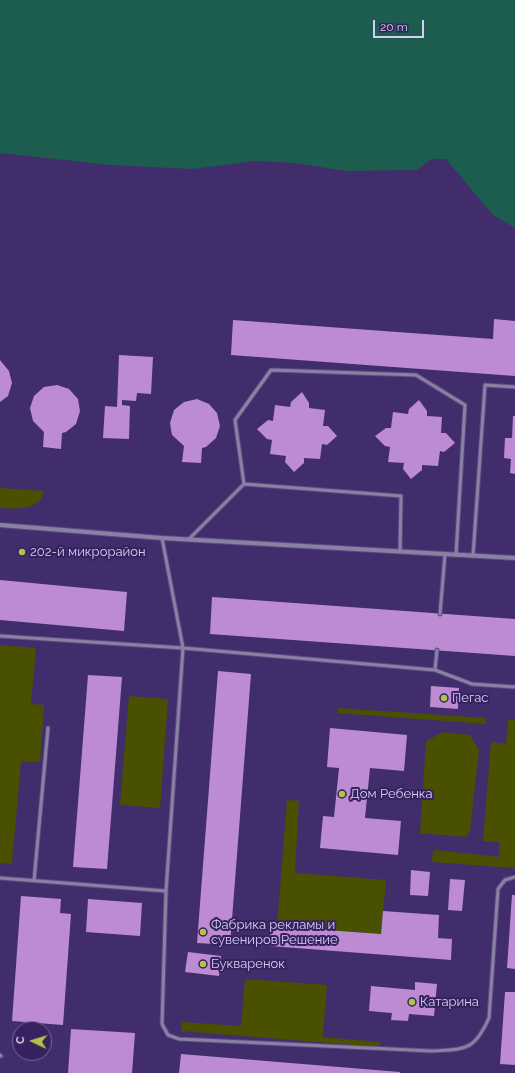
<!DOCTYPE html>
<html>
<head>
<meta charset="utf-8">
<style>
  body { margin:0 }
  #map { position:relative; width:515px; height:1073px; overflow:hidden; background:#412d6b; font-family:Raleway,sans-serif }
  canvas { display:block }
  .north { position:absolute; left:12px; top:1021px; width:40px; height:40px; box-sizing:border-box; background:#37225f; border:1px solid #77669a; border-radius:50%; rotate:274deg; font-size:11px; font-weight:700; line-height:16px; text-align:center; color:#d6cdf3 }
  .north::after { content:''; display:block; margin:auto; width:14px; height:18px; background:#b4c24a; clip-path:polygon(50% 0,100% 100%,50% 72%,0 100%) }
  .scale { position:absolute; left:373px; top:20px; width:51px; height:18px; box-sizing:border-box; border:2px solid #d6cdf3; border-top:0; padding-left:5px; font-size:12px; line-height:14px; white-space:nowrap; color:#d6cdf3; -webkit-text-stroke:3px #37225f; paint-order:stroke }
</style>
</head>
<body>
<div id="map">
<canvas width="515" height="1073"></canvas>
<div class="north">С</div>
<div class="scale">20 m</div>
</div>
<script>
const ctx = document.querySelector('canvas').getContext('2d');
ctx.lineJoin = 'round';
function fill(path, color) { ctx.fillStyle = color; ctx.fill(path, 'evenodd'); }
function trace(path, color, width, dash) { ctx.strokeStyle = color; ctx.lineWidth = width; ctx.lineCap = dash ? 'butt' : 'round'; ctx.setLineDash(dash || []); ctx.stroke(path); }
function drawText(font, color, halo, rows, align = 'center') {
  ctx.font = font + ' Raleway,sans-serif'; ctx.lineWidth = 4; ctx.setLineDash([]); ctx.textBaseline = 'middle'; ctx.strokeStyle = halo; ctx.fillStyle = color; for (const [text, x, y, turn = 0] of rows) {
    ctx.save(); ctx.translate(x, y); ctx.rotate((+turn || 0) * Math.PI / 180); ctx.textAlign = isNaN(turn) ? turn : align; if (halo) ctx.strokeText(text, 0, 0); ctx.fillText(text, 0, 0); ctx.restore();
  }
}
const green = new Path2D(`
  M0,488L44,491C41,510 15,509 0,508Z
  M0,645L36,648L31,704L44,705L40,762L21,761L12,864L0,863Z
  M129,696L168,699L160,808L120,805Z
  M338,708L486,718V724L338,713Z
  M508,719L515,720V868L431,862L434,850L499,857V842L483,841L491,742L506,744Z
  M443,732L470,735L479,750L470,830L466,837L420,833L426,741Z
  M287,800L299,801L295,873L386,880L381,934L277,926Z
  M245,979L327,985L323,1037L380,1042L379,1047L181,1031L182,1022L241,1026Z`);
const water = new Path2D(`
  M0,0H515V228L493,215L446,159H431L417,170L345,171L295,163L255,161L192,169L111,165L0,153Z`);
const building = new Path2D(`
  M494,319L515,321V376L231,355L233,320L493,339Z
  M119,355L153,357L151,394L137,393L136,401L122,400V405L130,406L129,439L103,438L105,406L117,407Z
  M0,360L9,371L12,383L8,396L0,402Z
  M57,385L69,389L78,399L80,411L76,424L66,432L62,433L61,449L43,447L44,432L33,421L30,408L34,396L44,387Z
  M302,392L309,403V408L325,410L323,426H328L337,436L327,445L322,444L320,459L304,458V463L294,472L285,462L286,456L270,454L272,440L267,439L257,429L268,420L273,421L275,405L290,407L291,402Z
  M197,399L209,404L217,413L220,426L216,438L206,447L202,448L201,463L182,462L184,446L172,435L170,423L174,410L184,402Z
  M419,400L427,411V416L442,417L441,433H446L455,443L444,452L440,451L438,466L422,465V470L411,479L403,469L404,463L388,462L390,447L385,446L375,436L386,428H391L393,412L408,414L409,409Z
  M513,416H515V474L510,473L511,459L504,458L505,438H512Z
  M0,580L127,592L124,631L0,620Z
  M212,597L515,619V656L210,634Z
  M218,671L251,674L230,945L197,943Z
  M88,675L122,677L107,869L73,867Z
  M431,686L459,688L458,709L430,707Z
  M330,728L407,735L404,771L370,768L365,818L401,821L398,855L320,848L323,816L334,817L339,768L327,767Z
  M411,870L430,872L428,896L410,895Z
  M450,879L465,880L462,911L448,910Z
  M512,895H515V969L507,968Z
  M21,896L61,899L60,913L71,914L63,1025L12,1021Z
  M88,899L142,903L140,936L86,932Z
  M383,911L439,915L438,938L452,939L451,960L270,946L271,926L381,934Z
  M188,952L221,956L219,976L185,972Z
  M415,982L437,984L434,1016L409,1014L408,1021L391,1020L392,1013L369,1011L371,986L415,990Z
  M505,992H515V1065L500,1064Z
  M71,1029L135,1033L132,1073H68Z
  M181,1054L400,1072V1073H179Z`);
const service = new Path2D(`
  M244,484L235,420L271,370L416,375L465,405L456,555
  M162,538L183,648L166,891
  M189,539L244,484L401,496L400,552
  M473,556L485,385L515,387
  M440,614L445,554
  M0,636L183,648L435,670L472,684L515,687
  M435,670L437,650
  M0,878L166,891L162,1024L168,1035L179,1039L432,1051C466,1049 474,1051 489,1018L498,889L505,880L515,877
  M34,881L48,728
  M0,1055L1,1056`);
const minor = new Path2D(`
  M0,525L162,538L515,558`);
const markers = [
  [22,552,4,"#b4c24a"],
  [444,698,4,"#b4c24a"],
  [342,794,4,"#b4c24a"],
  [203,932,4,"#b4c24a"],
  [203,964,4,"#b4c24a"],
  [412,1002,4,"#b4c24a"]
];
const poiNames = [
  ["202-й микрорайон",30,552],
  ["Пегас",452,698],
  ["Дом Ребенка",350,794],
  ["Фабрика рекламы и",211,925],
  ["сувениров Решение",211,940],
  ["Букваренок",211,964],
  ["Катарина",420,1002]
];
fill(green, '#495000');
fill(water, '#1d5d4f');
fill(building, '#bd8bd2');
trace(service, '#5c4a83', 5);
trace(minor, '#5c4a83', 6);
trace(service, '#8981a3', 3);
trace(minor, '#8981a3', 4);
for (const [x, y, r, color] of markers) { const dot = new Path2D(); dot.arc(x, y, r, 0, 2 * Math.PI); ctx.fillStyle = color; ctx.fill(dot); trace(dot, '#37225f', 1.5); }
drawText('13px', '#d6cdf3', '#37225f', poiNames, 'left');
</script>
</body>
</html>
